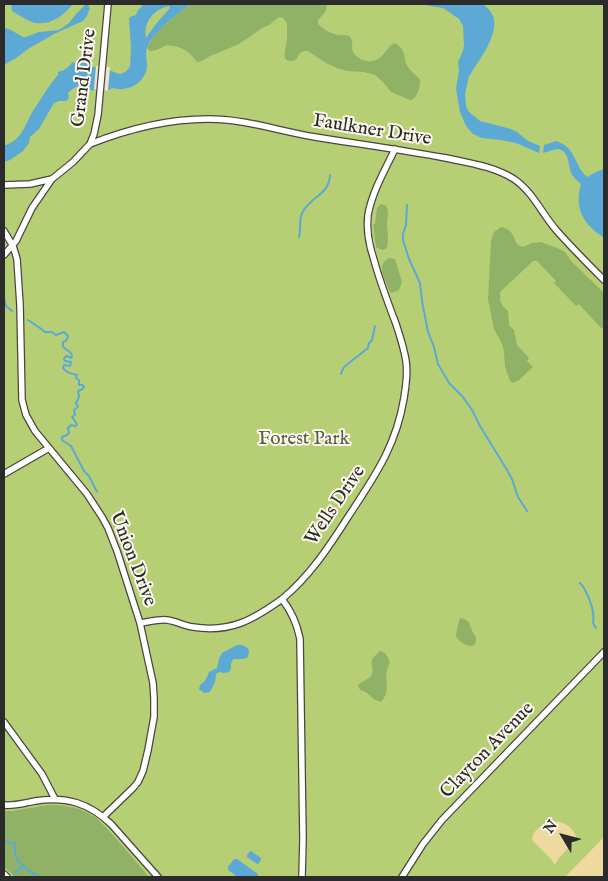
<!DOCTYPE html>
<html>
<head>
<meta charset="utf-8">
<style>
  body { margin:0 }
  #map { position:relative; width:608px; height:881px; overflow:hidden; background:#f3e2c6; font-family:"IM FELL English",serif }
  canvas { display:block }
  .frame { position:absolute; inset:0; border:5px solid #2b2b2b; pointer-events:none }
  .north { position:absolute; left:538px; top:811px; width:50px; height:50px; -webkit-text-stroke:4px #fbf7ec; paint-order:stroke; rotate:307deg; font-size:14px; font-weight:700; line-height:20px; text-align:center; color:#2b2b2b }
  .north::after { content:''; display:block; margin:auto; width:18px; height:22px; background:#2b2b2b; clip-path:polygon(50% 0,100% 100%,50% 72%,0 100%) }
</style>
</head>
<body>
<div id="map">
<canvas width="608" height="881"></canvas>
<div class="frame"></div>
<div class="north">N</div>
</div>
<script>
const ctx = document.querySelector('canvas').getContext('2d');
ctx.lineJoin = 'round';
function fill(path, color) { ctx.fillStyle = color; ctx.fill(path, 'evenodd'); }
function trace(path, color, width, dash) { ctx.strokeStyle = color; ctx.lineWidth = width; ctx.lineCap = dash ? 'butt' : 'round'; ctx.setLineDash(dash || []); ctx.stroke(path); }
function drawText(font, color, halo, rows, align = 'center') {
  ctx.font = font + ' "IM FELL English",serif'; ctx.lineWidth = 4; ctx.setLineDash([]); ctx.textBaseline = 'middle'; ctx.strokeStyle = halo; ctx.fillStyle = color; for (const [text, x, y, turn = 0] of rows) {
    ctx.save(); ctx.translate(x, y); ctx.rotate((+turn || 0) * Math.PI / 180); ctx.textAlign = isNaN(turn) ? turn : align; if (halo) ctx.strokeText(text, 0, 0); ctx.fillText(text, 0, 0); ctx.restore();
  }
}
const green = new Path2D(`
  M4,4H604V877H4Z`);
const forest = new Path2D(`
  M192,4H326C328,12 323,14 318,20V24C324,30 330,33 338,35C342,36 347,34 350,37C354,41 351,47 353,52C358,60 369,64 378,59C384,56 387,47 394,43C408,50 402,57 408,67C411,72 417,75 420,80C420,87 418,96 412,100H410L391,92L383,82L375,75L364,72L346,71L337,68L326,63L308,51H304L300,53L296,60C279,65 286,49 287,40C287,35 287,29 287,23L283,18L279,17L269,25L262,28L248,38L237,45L210,56L202,61L197,62C195,60 194,58 192,56C186,49 174,44 165,46C160,48 156,51 150,51L147,48L154,35L178,13Z
  M381,204C384,205 386,205 387,208C389,212 387,220 387,224C387,233 393,258 376,247L373,224H375L377,208Z
  M501,227C514,230 512,236 518,245L523,247L532,243L541,242L557,248L565,252L571,261L604,293V329L600,327L579,304L576,306L554,283L556,281L537,261H533L500,292V300L502,305L508,311L509,325L514,330L517,345L529,358L527,361L533,367L519,380L513,383L510,381L508,375L505,367L504,351L502,344L494,329L488,299L491,241L494,232Z
  M389,258L395,259L402,282L399,290L392,293L390,292C386,280 375,265 389,258Z
  M460,618C468,619 469,622 471,628C472,632 476,635 476,639C476,653 459,643 456,636C456,633 459,620 460,618Z
  M380,651C386,652 388,657 390,663C381,677 393,689 381,702L375,700L366,692L360,690L358,685C362,681 368,680 371,676C375,670 370,666 372,660C373,657 378,653 380,651Z
  M48,805C64,805 80,807 93,816C100,820 105,827 110,832C124,847 136,862 149,877H15L4,867V811H12Z`);
const sand = new Path2D(`
  M549,822C562,820 573,826 577,839L559,858L555,864H554L551,859L532,840C532,831 541,825 549,822Z
  M604,837V877H565Z`);
const water = new Path2D(`
  M11,4H73C64,15 52,25 36,23C31,23 17,14 12,11Z
  M144,4H192C181,9 155,32 149,43C144,53 147,57 147,66C147,76 137,87 127,88C122,90 117,89 112,88L108,91L94,89L92,91C80,85 78,84 68,93L69,98L66,101H59L54,103L39,129L30,137L29,143L23,151L10,160L4,162V146C23,139 24,126 33,111C41,99 49,85 58,75V72L61,71L60,70L63,71C66,68 70,67 72,62L75,63L83,62L90,66L109,70L119,74C124,74 128,70 130,66L131,48L129,19L130,17L136,15L138,10ZM169,6L170,8L155,25L146,38C143,22 154,9 169,6Z
  M422,4H482C510,20 483,54 472,72L469,76L465,94L466,106L469,112L480,121L511,129L517,132L528,141L540,146L539,153L516,143L501,140L482,138L473,134L466,126L460,112L456,89L459,70L458,62L463,51L464,45L463,26L459,19L443,8L430,6Z
  M85,5H88L90,8L87,16L83,21L54,34L28,49L16,58L4,65V28L9,29L23,37H26L39,32L59,30L69,23L76,14Z
  M556,141C577,148 573,164 587,177L596,172L604,169L603,237C583,224 574,208 581,184C579,182 575,179 573,176C567,168 571,151 558,149C554,149 548,152 543,153L544,145Z
  M237,645H242L248,648L249,653L247,658L242,659H233L231,664V669L229,672L224,673L219,672L216,674L215,682L210,692L204,693L199,689L200,685L204,682L206,679L209,672L217,668L219,659L222,653Z
  M250,851H251L261,858V860L258,864H257L247,857V855Z
  M234,859H237L258,874V877H238L228,870V867Z`);
const pier = new Path2D(`
  M96,66L110,67L108,91L94,89Z`);
const stream = new Path2D(`
  M407,205L406,225L403,234V240L409,259L420,283L422,301L428,332L434,347L438,364L449,383L463,397L472,410L480,426L507,470L512,479L518,497L527,511
  M299,237C301,229 299,220 302,213C311,196 329,195 330,175
  M4,298L6,306L12,311
  M28,320L40,328L45,332H52L56,335L64,332L68,336L66,341L63,342C61,350 70,349 72,355L71,358L67,356L65,357L64,359L65,361L71,362L70,366L64,365L63,368C66,373 72,374 77,375L76,378L79,380V385H83L84,387L81,390L78,391L79,397L76,403L78,407L74,410L75,415L72,417L77,424L76,426L71,425L68,428L69,433L67,435L62,437V440L71,446L84,471L89,476L97,492
  M341,374L342,371L344,367L368,348L369,343L372,340L375,326
  M580,583C582,585 584,587 585,590C590,599 595,613 593,623L596,628
  M4,841L15,844C16,847 15,850 15,853C16,864 31,873 40,877
  M15,874L23,865`);
const street = new Path2D(`
  M90,144C128,129 166,119 208,119C245,119 279,131 315,137C359,144 402,150 446,158C469,163 493,166 514,179C533,192 542,214 557,231C572,248 588,264 604,280
  M4,185L30,184L52,179L73,162L90,144L94,134L98,115L108,4
  M4,231L13,246L17,259L20,305L22,400L26,415L35,431L87,494L102,517L108,528L117,551L140,623L153,683L154,698V717L148,750L143,771L138,782L133,788L103,817
  M4,255L16,241L32,208L52,179
  M4,474L49,448
  M140,623C149,622 158,619 167,620C176,621 184,626 193,627C230,633 253,620 282,599
  M4,722L42,774L55,799
  M4,805C15,806 24,803 35,801C66,796 89,803 111,824L158,877
  M4,874L7,877
  M302,877L303,839L300,639C297,623 292,612 282,599C309,577 329,547 348,517C374,477 396,447 404,398C406,386 408,373 406,361C404,348 400,336 396,324C388,303 380,282 374,260C369,245 366,231 368,215C372,192 385,170 395,149
  M402,877L423,844L442,820L604,652`);
const streetNames = [
  ["Grand Drive",85,78,-83],
  ["Faulkner Drive",372,131,9],
  ["Wells Drive",336,506,-56],
  ["Union Drive",132,559,69],
  ["Clayton Avenue",488,751,-46]
];
const parkNames = [
  ["Forest Park",304,440]
];
fill(green, '#b6cf74');
fill(forest, '#90b266');
fill(sand, '#eeda9e');
fill(water, '#5ba9d4');
fill(pier, '#f3e2c6');
trace(stream, '#5ba9d4', 2);
trace(street, '#494642', 8);
trace(street, '#fff', 5.5);
drawText('19px', '#2b2b2b', '#fbf7ec', streetNames);
drawText('19px', '#555c41', '#fbf7ec', parkNames);
</script>
</body>
</html>
